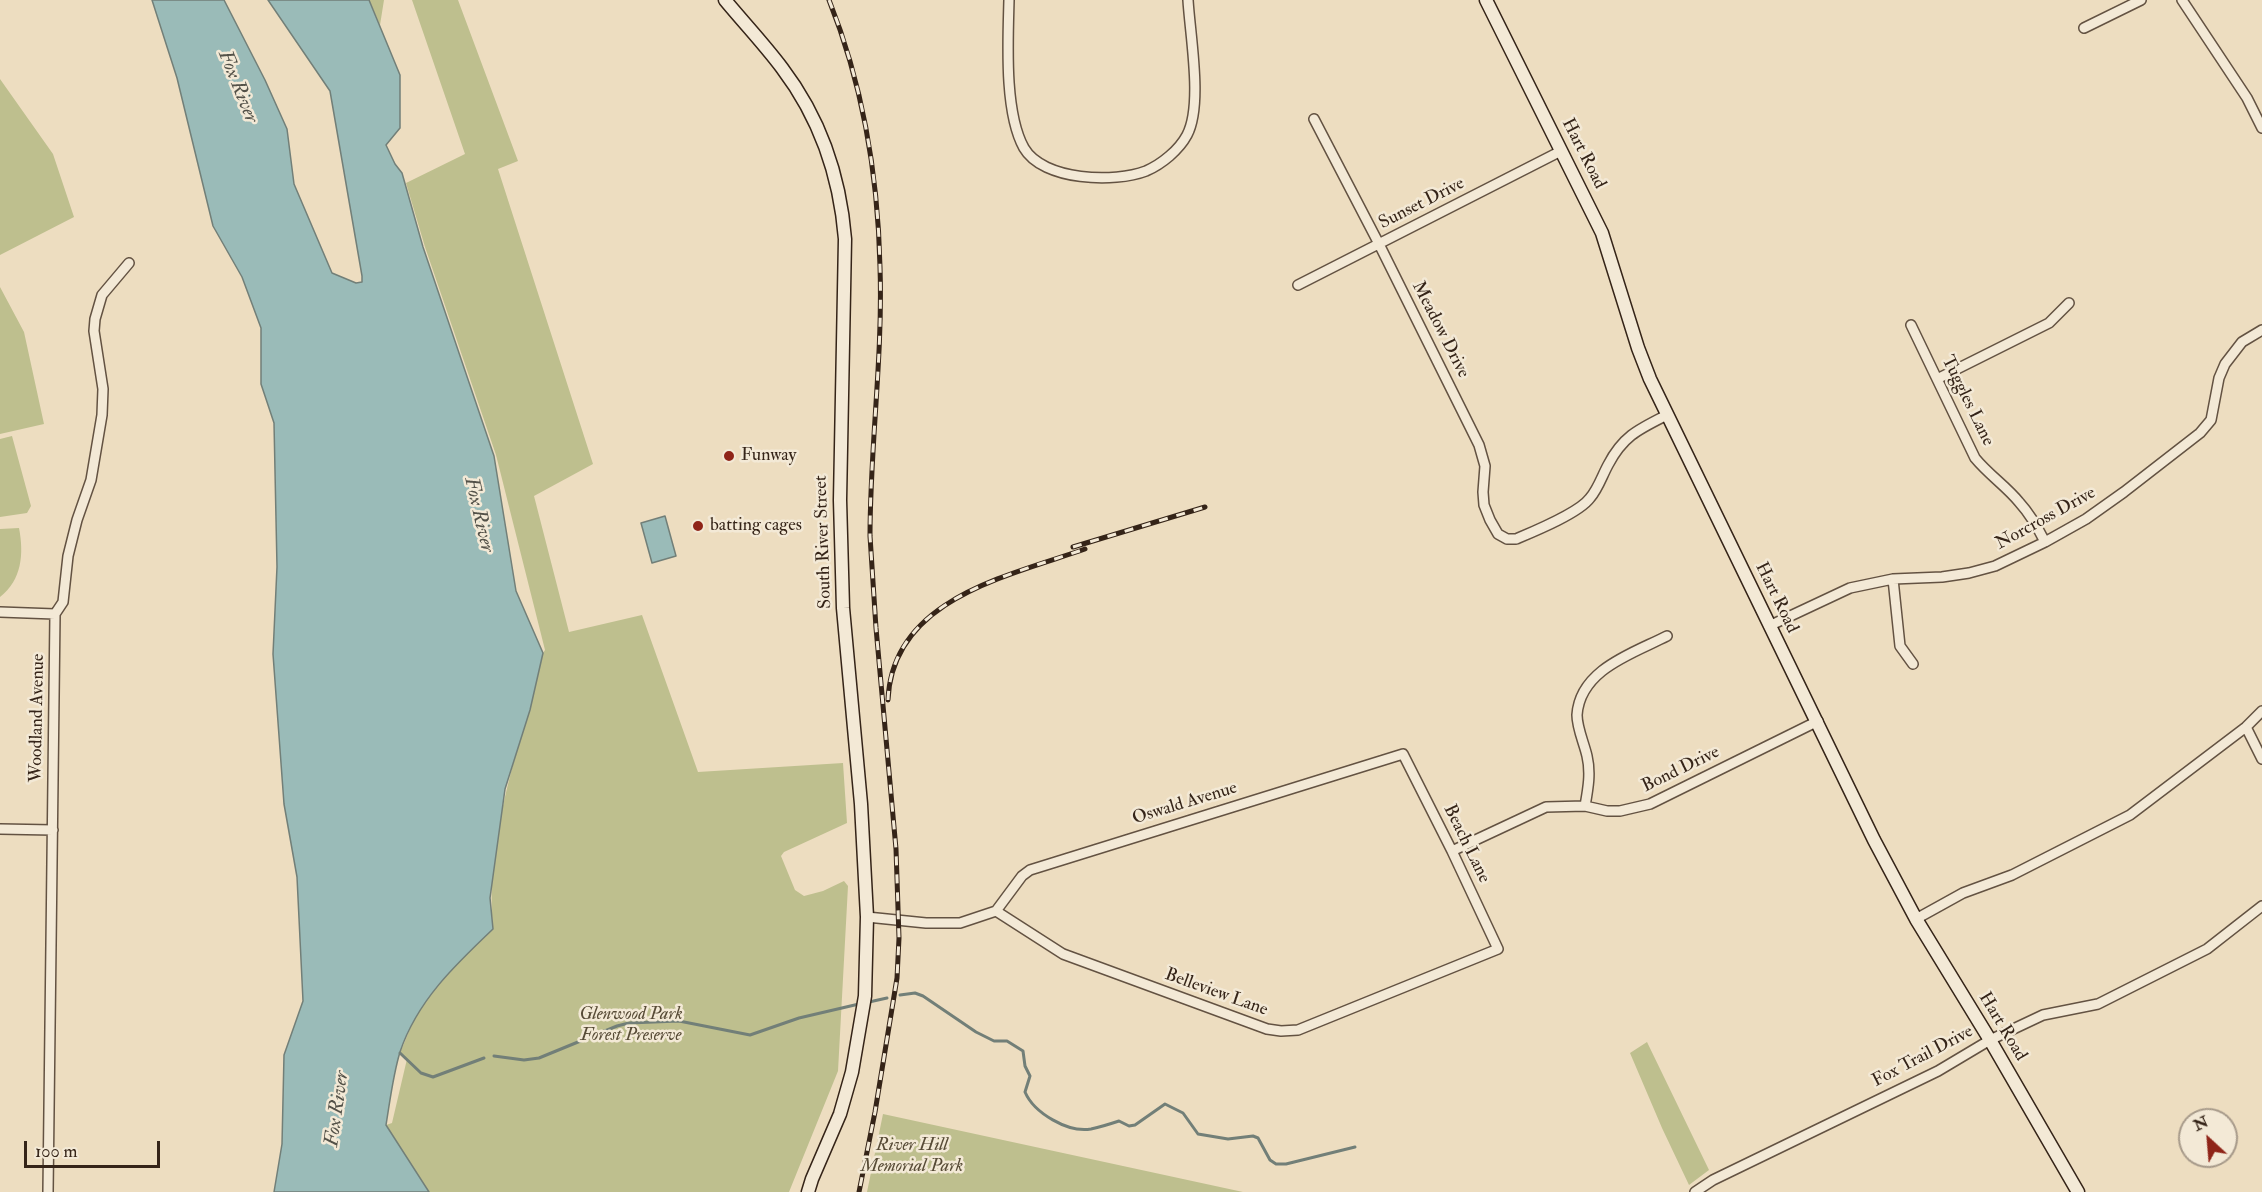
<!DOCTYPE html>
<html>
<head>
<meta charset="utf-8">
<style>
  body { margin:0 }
  #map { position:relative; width:2262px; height:1192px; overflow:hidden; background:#edddc0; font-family:"IM FELL Double Pica",serif }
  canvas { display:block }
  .north { position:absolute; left:2178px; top:1108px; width:60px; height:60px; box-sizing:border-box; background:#f3e9d6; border:2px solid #a79a8a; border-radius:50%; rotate:334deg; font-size:16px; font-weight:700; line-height:24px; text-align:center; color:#352418 }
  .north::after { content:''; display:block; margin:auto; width:21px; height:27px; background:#8f2418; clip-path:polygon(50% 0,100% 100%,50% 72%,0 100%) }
  .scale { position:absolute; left:24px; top:1141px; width:136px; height:27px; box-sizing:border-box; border:3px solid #352418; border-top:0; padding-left:8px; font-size:18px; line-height:21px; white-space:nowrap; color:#352418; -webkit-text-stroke:4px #f3e9d6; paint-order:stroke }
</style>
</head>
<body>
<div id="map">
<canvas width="2262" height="1192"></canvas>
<div class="north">N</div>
<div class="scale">100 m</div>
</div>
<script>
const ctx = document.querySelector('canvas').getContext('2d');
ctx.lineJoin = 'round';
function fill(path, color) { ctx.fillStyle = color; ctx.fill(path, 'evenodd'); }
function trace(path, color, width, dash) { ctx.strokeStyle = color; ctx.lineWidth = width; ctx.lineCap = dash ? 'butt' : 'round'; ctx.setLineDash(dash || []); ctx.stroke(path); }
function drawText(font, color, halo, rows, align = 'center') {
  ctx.font = font + ' "IM FELL Double Pica",serif'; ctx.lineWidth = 5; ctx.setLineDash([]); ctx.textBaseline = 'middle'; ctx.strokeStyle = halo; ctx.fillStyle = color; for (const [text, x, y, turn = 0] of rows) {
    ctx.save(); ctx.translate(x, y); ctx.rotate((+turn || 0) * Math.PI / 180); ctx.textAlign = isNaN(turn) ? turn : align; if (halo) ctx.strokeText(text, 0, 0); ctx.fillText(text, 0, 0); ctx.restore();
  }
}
const green = new Path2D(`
  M369,0H384L380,25Z
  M412,0H458L518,161L498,169L593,464L534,496L569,632L642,615L698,772L843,763L847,823L784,852L781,856L795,890L804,896L823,891L844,881L848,886L838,1071L789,1192H429L386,1125L392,1123L407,1059L400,1053L417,1012L454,965L493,929C484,834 522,744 543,653L545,650L496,455L425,247L406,183L465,154Z
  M0,79L53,154L74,217L0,255Z
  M0,287L24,332L44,424L0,434Z
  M12,436L31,506L27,513L0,517V439Z
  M19,528C24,554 22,580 0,597V529Z
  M1647,1042L1709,1170L1689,1185L1662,1128L1630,1053Z
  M883,1114L1243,1192H867Z`);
const water = new Path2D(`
  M152,0H224L265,80L287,129L294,184L332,273L356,283L362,282V276L330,91L268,0H369L400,75V128L386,145L395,164L402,173L423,247L494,456L516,591L543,653L530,710L505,789L490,898L493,929C455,965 417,1001 400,1052C393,1075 390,1101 386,1125L429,1192H274L282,1144L284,1055L303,1001L297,877L284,804L273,654L277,567L274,423L261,384V328L242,277L213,226L177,78Z
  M665,516L676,556L652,563L641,523Z`);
const stream = new Path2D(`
  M900,995L915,993L923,996L976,1032L994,1041H1007L1023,1051L1025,1066L1030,1076L1025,1092C1034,1113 1068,1133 1091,1129C1100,1127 1110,1124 1119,1121L1129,1126L1135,1125L1165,1104L1183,1113L1198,1134L1228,1139L1253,1136L1258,1138L1270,1160L1276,1164H1286L1355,1147
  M869,1002L887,998
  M400,1053L421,1073L433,1077L484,1058
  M494,1056L524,1060L539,1058L617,1026L629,1023L679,1021L750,1035L799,1018L859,1004`);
const street = new Path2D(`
  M1009,0C1008,41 1004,112 1024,148C1043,181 1115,183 1146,171C1162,164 1179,150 1187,135C1203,105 1190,35 1188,0
  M2182,0L2247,98L2262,128
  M2084,28L2141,0
  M1314,119L1379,244L1479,445L1485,466L1483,492L1484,505L1490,520L1498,534L1507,539H1516C1535,531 1579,513 1590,498C1598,489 1602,476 1608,465C1623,436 1639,429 1667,415
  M1298,285L1561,151
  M1911,325L1975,458C1989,475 2006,486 2019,502C2030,514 2038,528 2045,542
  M1937,379L2049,323L2069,303
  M1893,579L1900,646L1913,664
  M0,612L55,614
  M1769,626L1850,588L1893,579L1942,577L1969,573L1995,566L2045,542L2086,519L2124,492L2200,433L2211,420L2219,378L2225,364L2242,342L2262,330
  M2246,727L2262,759
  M1403,754L1452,851L1498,949L1298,1030L1281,1031L1267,1029L1063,954L996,911L1022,876L1030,870Z
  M1585,806C1588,789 1591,773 1587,756C1584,743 1577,728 1577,715C1580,669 1634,653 1667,636
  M0,829L53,830
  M1452,851L1546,807L1585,806L1607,811H1620L1650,804L1818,721
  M867,917L926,923H960L996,911
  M1916,919L1963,893L2012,875L2130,815L2246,727L2262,711
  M48,1192L55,614L63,602L68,556L77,520L91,480L102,415L103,389L94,331L95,319L102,295L129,263
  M1695,1192L1713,1180L1938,1071L1990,1040L2043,1015L2098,1004L2207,949L2262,906`);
const secondary = new Path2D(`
  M725,0C744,23 764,44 782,68C820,118 840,177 845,239L840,500L843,608L861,804L867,917L865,996L852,1072L840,1114L812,1179L808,1192
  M1486,0L1602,233L1638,348L1650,379L1874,840L1916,919L1990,1040L2078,1192`);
const rail = new Path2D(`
  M829,0C863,85 878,176 880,267C883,357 870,446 870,536L876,628L896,849L899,938L897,978L875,1112L859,1192
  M1073,547L1205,507
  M888,700C892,599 1008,576 1085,549`);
const markers = [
  [729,456,6,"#8f2418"],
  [698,526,6,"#8f2418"]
];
const streetNames = [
  ["Hart Road",1583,154,63],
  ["Sunset Drive",1422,204,-27],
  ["Meadow Drive",1440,330,63],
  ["Tuggles Lane",1967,401,64],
  ["Norcross Drive",2046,519,-29],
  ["South River Street",824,542,-92],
  ["Hart Road",1776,598,64],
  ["Woodland Avenue",38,718,-89],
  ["Bond Drive",1681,770,-26],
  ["Oswald Avenue",1185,804,-17],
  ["Beach Lane",1466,844,64],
  ["Belleview Lane",1216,993,20],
  ["Hart Road",2002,1027,59],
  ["Fox Trail Drive",1923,1057,-28]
];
const poiNames = [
  ["Funway",741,456],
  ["batting cages",710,526]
];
const parkNames = [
  ["Glenwood Park",631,1015],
  ["Forest Preserve",631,1036],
  ["River Hill",912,1146],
  ["Memorial Park",912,1167]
];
const waterNames = [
  ["Fox River",237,87,68],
  ["Fox River",478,515,77],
  ["Fox River",338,1109,-82]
];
fill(green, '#bebf8e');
fill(water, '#9abbb8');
trace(water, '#727f78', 1.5);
trace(stream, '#727f78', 3);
trace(street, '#635242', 12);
trace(secondary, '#352418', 15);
trace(street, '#f3e9d6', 9);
trace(secondary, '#f3e9d6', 12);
trace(rail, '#352418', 5);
trace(rail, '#f3e9d6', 3, [9]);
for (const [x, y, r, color] of markers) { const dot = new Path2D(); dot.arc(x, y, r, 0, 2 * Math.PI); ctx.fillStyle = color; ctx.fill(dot); trace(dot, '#f3e9d6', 2); }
drawText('18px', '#352418', '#f3e9d6', streetNames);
drawText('18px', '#352418', '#f3e9d6', poiNames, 'left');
drawText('italic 18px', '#574b36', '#f3e9d6', parkNames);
drawText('italic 20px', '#535148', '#f3e9d6', waterNames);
</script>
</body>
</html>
